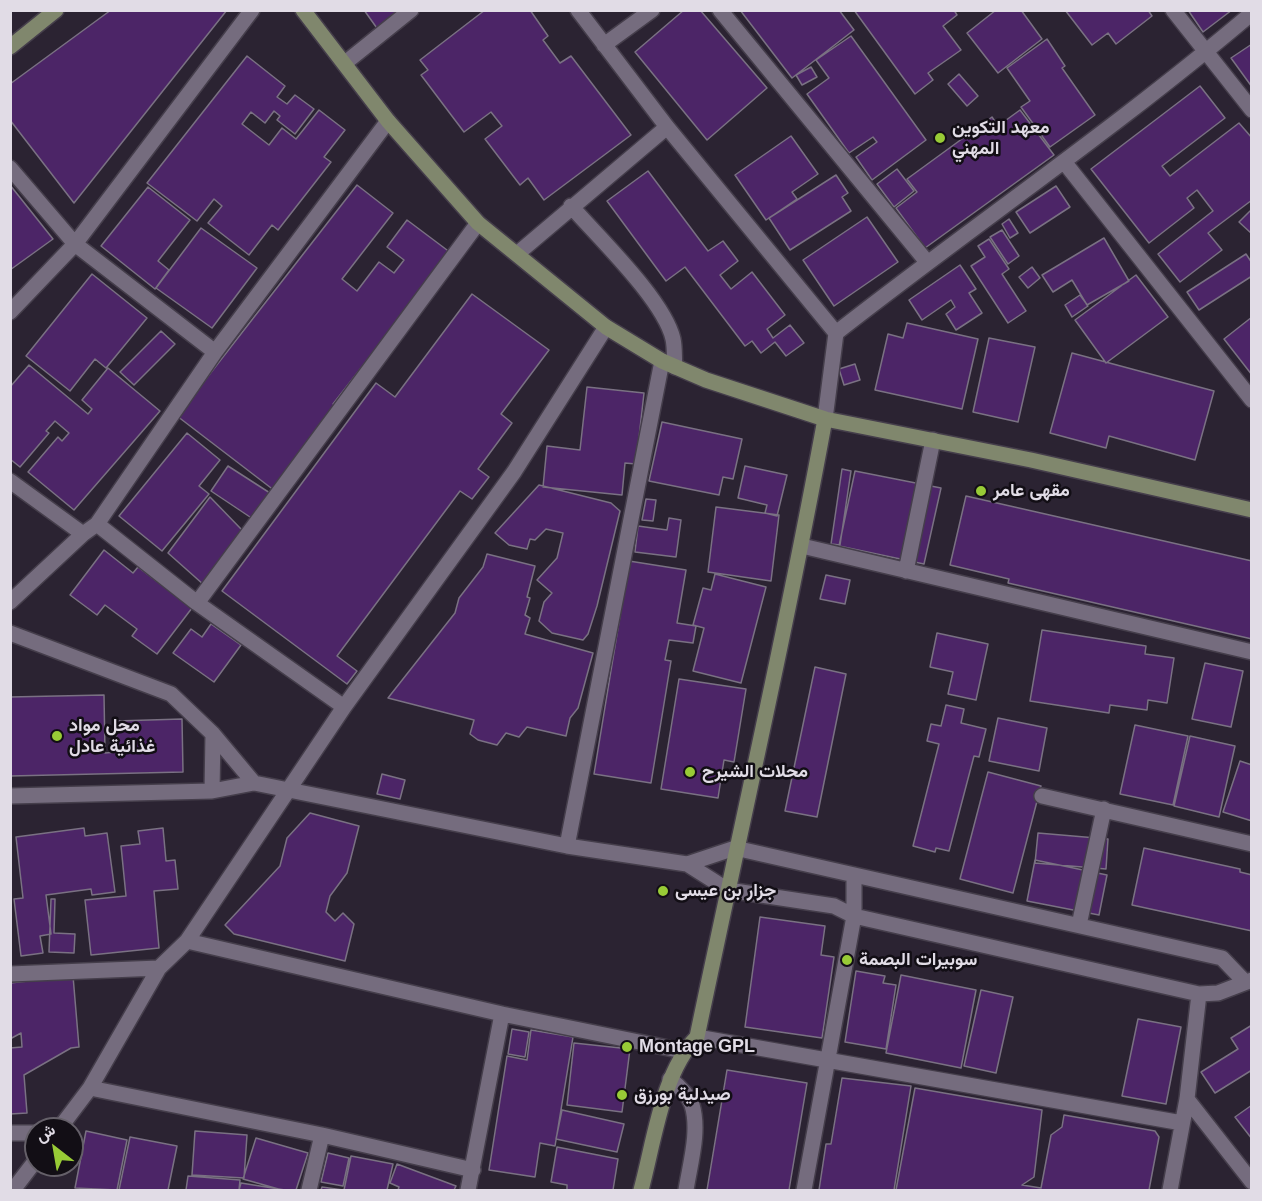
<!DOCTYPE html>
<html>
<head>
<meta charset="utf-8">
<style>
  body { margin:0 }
  #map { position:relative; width:1262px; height:1201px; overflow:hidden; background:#2b2332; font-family:Arial,Vazirmatn,sans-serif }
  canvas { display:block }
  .frame { position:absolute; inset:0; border:12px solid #e1dce6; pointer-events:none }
  .north { position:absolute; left:24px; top:1117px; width:60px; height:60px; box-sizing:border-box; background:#120e15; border:2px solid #656069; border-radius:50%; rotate:329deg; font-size:16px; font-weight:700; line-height:24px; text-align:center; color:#e1dce6 }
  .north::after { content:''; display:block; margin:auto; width:21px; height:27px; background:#98cb36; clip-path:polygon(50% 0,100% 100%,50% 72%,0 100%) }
</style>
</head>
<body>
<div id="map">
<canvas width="1262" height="1201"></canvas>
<div class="frame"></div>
<div class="north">ش</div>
</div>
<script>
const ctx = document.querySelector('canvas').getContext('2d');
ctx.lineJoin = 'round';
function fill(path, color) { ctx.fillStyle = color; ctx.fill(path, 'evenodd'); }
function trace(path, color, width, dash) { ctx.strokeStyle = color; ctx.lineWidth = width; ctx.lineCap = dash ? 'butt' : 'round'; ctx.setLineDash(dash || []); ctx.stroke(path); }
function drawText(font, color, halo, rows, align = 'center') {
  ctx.font = font + ' Arial,Vazirmatn,sans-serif'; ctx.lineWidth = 5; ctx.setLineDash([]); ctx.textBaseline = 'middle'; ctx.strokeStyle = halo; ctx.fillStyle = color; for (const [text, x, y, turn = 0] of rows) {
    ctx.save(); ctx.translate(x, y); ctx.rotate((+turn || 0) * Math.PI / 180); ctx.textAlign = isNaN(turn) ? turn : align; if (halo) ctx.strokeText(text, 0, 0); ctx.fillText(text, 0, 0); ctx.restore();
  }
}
const building = new Path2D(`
  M111,10H227L74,203L10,120V84Z
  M364,10H408L379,31Z
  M485,10H530L548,36L543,40L560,63L571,56L631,135L544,200L528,178L520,185L485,139L502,126L491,112L464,132L421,75L428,70L420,60Z
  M684,10H700L767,88L707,140L635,52Z
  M740,10H839L854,30L792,78Z
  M854,10H954L957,15L943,26L961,50L928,73L933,80L915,94Z
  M996,10H1021L1042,39L998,73L967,33Z
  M1065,10H1148L1152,16L1116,44L1108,33L1092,45Z
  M1188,10H1232L1203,32Z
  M851,36L926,140L872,180L856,157L877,142L873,137L849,153L807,94L829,78L816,60Z
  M1047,39L1065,66L1062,68L1095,115L1050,147L1021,107L1030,101L1007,68Z
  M1252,44V87L1231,58Z
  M247,56L285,86L277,97L287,104L295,95L314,109L295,134L277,120L280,116L274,111L265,123L251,112L242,124L269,145L282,128L296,139L319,110L345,130L324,157L331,162L278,230L272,225L249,255L208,223L222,206L214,199L197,221L147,183Z
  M811,67L817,77L802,85L796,75Z
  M959,74L978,96L967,106L948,84Z
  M1200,86L1225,118L1162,166L1170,176L1239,123L1252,138V200L1208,233L1222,250L1180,282L1158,254L1213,211L1197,190L1187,198L1194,208L1149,243L1091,169Z
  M1020,110L1054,155L925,248L896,208L917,192L907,179L992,117L998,126Z
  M791,136L818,174L792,192L797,199L766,220L735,175Z
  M897,169L914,191L894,207L877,184Z
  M648,171L708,251L723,241L738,261L720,275L731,289L752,272L785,315L767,329L773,338L790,325L804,343L786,356L775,342L761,353L752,341L745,346L685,267L666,281L607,201Z
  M836,175L848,193L842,197L851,211L790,250L769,218Z
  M10,185L53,239L10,270Z
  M357,185L393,213L342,279L357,291L379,262L394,273L404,260L387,247L407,220L451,253L333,404L339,408L275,491L177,416Z
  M1056,186L1070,207L1030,233L1016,212Z
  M148,187L190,220L158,261L169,270L155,289L101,246Z
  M1250,211L1252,212V234L1239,222Z
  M867,217L898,262L834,306L803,260Z
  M1009,219L1018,233L1010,238L1002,224Z
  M201,228L257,268L212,328L156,288Z
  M1002,230L1019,256L1008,264L990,237Z
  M1104,238L1129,281L1087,305L1072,280L1053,292L1042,275Z
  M989,239L1009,269L1002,274L1026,311L1008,323L971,266L985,257L978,246Z
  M1246,254L1252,263V276L1199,310L1187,292Z
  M960,265L976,289L969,293L982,313L956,330L946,314L955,307L951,300L922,320L909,300Z
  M1032,267L1040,278L1028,288L1019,277Z
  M92,274L147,318L106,368L95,359L70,391L26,356Z
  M1136,275L1168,317L1106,363L1075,320Z
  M472,294L549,350L501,414L512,423L478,469L489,477L472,499L460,491L337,656L357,671L347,684L222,591L376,383L395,397Z
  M1080,295L1088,306L1072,317L1065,305Z
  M1252,317V375L1224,339Z
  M907,323L978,339L962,409L875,390L888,334L903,338Z
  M161,331L175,344L134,385L120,372Z
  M989,338L1035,347L1018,422L973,412Z
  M1072,353L1214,391L1195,460L1109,436L1106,448L1050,433Z
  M855,364L860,380L844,385L839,369Z
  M29,365L88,414L92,409L82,400L108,368L160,411L74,510L28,472L58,437L62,441L69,433L55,421L46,431L49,433L20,467L10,459V387Z
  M587,387L644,393L636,464L625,463L622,495L543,487L547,446L580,450Z
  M662,422L742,439L733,479L723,477L719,495L649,481Z
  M187,433L220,460L199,486L209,494L162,551L119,516Z
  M228,466L270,493L253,519L211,491Z
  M745,466L787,475L777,516L765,513L767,505L738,498Z
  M842,469L851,471L840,545L831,544Z
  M855,471L941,488L924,564L839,546Z
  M539,485L611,503L620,511L597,606L588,634L583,640L552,633L539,621L544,602L552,593L537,580L557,558L563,533L546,529L535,540L530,539L527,549L509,545L495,533Z
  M966,496L1252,561V639L1008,583L1009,579L950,565Z
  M210,497L242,530L204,585L168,553Z
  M646,499L656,500L653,521L642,520Z
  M716,507L779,515L771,581L708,572Z
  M669,518L681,520L676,557L635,552L638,526L667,530Z
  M104,550L133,573L138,567L192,608L157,654L132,636L137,629L105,605L97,615L70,595Z
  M487,554L535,566L527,597L530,598L525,615L530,618L525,634L593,653L578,708L570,718L566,736L527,727L519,737L506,733L497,745L478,740L470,734L474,720L388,698L455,613L459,598L483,567Z
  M629,561L686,570L677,623L696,626L693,643L669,640L665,660L671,661L651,783L594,774Z
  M715,574L766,587L741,683L693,671L704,628L693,625L703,588L711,590Z
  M826,575L850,580L845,604L820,599Z
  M211,624L241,645L214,682L173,653L191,629L202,637Z
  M1042,630L1146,646L1145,654L1174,658L1167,703L1148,700L1147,710L1110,705L1109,713L1030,701Z
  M937,633L988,644L976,700L948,694L953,672L930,667Z
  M1205,663L1243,671L1231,727L1192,719Z
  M815,667L846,674L817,817L785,811Z
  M679,679L746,689L734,762L724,760L718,798L661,789Z
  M104,695L105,753L117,752L116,721L182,719L183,772L10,776V697Z
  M946,705L964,709L961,723L986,729L979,757L974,756L949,851L936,848L935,852L913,846L939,744L927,741L931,724L941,726Z
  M998,718L1047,728L1039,771L989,761Z
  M1135,725L1188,736L1173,805L1120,794Z
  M1190,736L1235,746L1219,817L1174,806Z
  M1240,761L1252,765V821L1223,812Z
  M988,772L1041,786L1013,893L960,879Z
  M382,774L405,780L400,799L377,794Z
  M310,813L359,826L347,873L330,896L326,912L335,921L343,913L354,924L345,961L234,934L225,925L280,866L287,838Z
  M84,828L85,836L107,833L115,892L92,895L91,889L46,895L51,934L40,936L43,953L21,956L14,899L23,898L16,837Z
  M163,828L166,861L175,860L178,889L154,891L159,948L91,955L85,900L126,896L121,846L140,844L138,831Z
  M1038,833L1108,839L1106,869L1035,863Z
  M1144,848L1240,869V872L1252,875V931L1132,905Z
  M1035,860L1107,875L1099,915L1027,901Z
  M51,899H55L54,933L75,934L74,953L49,952Z
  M760,917L825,926L821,955L834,957L822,1038L745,1027Z
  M856,971L885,976L883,983L896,985L886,1049L845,1042Z
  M901,975L976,990L961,1068L886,1053Z
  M73,976L79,1047L71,1048L24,1075L27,1113L10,1114V1048L22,1047L21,1033L10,1039V983Z
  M981,990L1013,997L996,1073L964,1066Z
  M1138,1019L1181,1027L1166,1104L1122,1096Z
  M1252,1025V1070L1215,1093L1201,1072L1238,1049L1231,1038Z
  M512,1029L529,1032L525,1057L508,1054Z
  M531,1030L573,1037L555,1146L540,1143L535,1177L489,1170L507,1056L527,1060Z
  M574,1043L630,1049L622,1112L567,1105Z
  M727,1070L807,1083L789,1190H707Z
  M842,1078L911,1086L894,1190H819L826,1144H831Z
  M915,1088L1042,1110L1034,1177L1022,1185L1041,1188L1051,1135L1062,1127L1064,1115L1155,1131L1159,1137L1149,1190H896Z
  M1252,1105V1139L1235,1117Z
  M562,1110L624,1124L617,1152L556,1139Z
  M86,1131L127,1140L117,1190L75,1188Z
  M195,1131L247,1135L244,1178L192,1175Z
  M130,1137L177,1146L168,1190H119Z
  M256,1138L308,1153L296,1190H282L243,1179Z
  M557,1147L618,1159L613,1190H567V1185L551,1182Z
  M328,1153L349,1158L343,1186L321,1182Z
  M351,1156L393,1164L387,1190H344Z
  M397,1164L456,1186L454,1190H398L399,1187L390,1183Z
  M188,1176L240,1180L239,1190H186Z
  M241,1183L285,1190H239Z
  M322,1187L343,1190H321Z`);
const street = new Path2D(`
  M578,10L667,127L836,333
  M720,10L927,262
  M1173,10L1252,110
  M604,45L652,10
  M345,63L411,10
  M1065,163L1252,400
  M10,168L75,244L215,352
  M571,206C598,237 664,300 673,339C675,348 674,358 675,367
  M517,254L667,127
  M10,312L75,244L252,10
  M825,419L836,333C974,225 1118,127 1252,13
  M10,481L83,534
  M97,524L197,603L344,707
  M802,546L1252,652
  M906,571L933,440
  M10,602L83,534L97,524L215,352L388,121
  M197,603L478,223
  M10,633L171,694L213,734L254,783L567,846L687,864L728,890L834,906L854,916L1199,994L1218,993L1252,980
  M212,791L213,734
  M10,796L212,791L254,783
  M1042,796L1252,844
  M567,846L662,361
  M687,864L735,848L1222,958L1244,981
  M1079,925L1104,809
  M187,941L502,1014
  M10,974L159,968
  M697,1037L1182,1123
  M670,1079C679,1086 688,1094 692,1105C700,1131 690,1164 686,1190
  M90,1088L322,1135L473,1170
  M1187,1099L1252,1182
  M59,1129L90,1088L159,968L187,941L344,707L514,472L606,327
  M10,1133H36
  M13,1190L36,1160
  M309,1190L322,1135
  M468,1190L502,1014L683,1051
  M804,1190L854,916V875
  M1170,1190L1187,1099L1199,994`);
const secondary = new Path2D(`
  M303,10L388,121L478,223L606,327L662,361L706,380L825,419
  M10,47L56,10
  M641,1190C654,1143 662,1072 697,1037C740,831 787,626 825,419L1031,460L1252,510`);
const markers = [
  [940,138,6,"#98cb36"],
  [981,491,6,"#98cb36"],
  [57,736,6,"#98cb36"],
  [690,772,6,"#98cb36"],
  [663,891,6,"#98cb36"],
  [847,960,6,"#98cb36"],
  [627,1047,6,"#98cb36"],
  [622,1095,6,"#98cb36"]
];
const poiNames = [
  ["معهد التكوين",952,128],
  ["المهني",952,149],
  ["مقهى عامر",993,491],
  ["محل مواد",69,726],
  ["غذائية عادل",69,747],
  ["محلات الشيرح",702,772],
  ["جزار بن عيسى",675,891],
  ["سوبيرات البصمة",859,960],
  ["Montage GPL",639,1047],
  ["صيدلية بورزق",634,1095]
];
fill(building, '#4c2567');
trace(building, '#7a7183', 1.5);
trace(street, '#453e4b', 18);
trace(secondary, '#453e4b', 18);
trace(street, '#756c7e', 15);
trace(secondary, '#80876d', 15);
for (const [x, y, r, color] of markers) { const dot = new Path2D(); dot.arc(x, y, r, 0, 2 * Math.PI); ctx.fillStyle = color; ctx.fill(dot); trace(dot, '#120e15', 2); }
drawText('bold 18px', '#e1dce6', '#120e15', poiNames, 'left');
</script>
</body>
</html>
